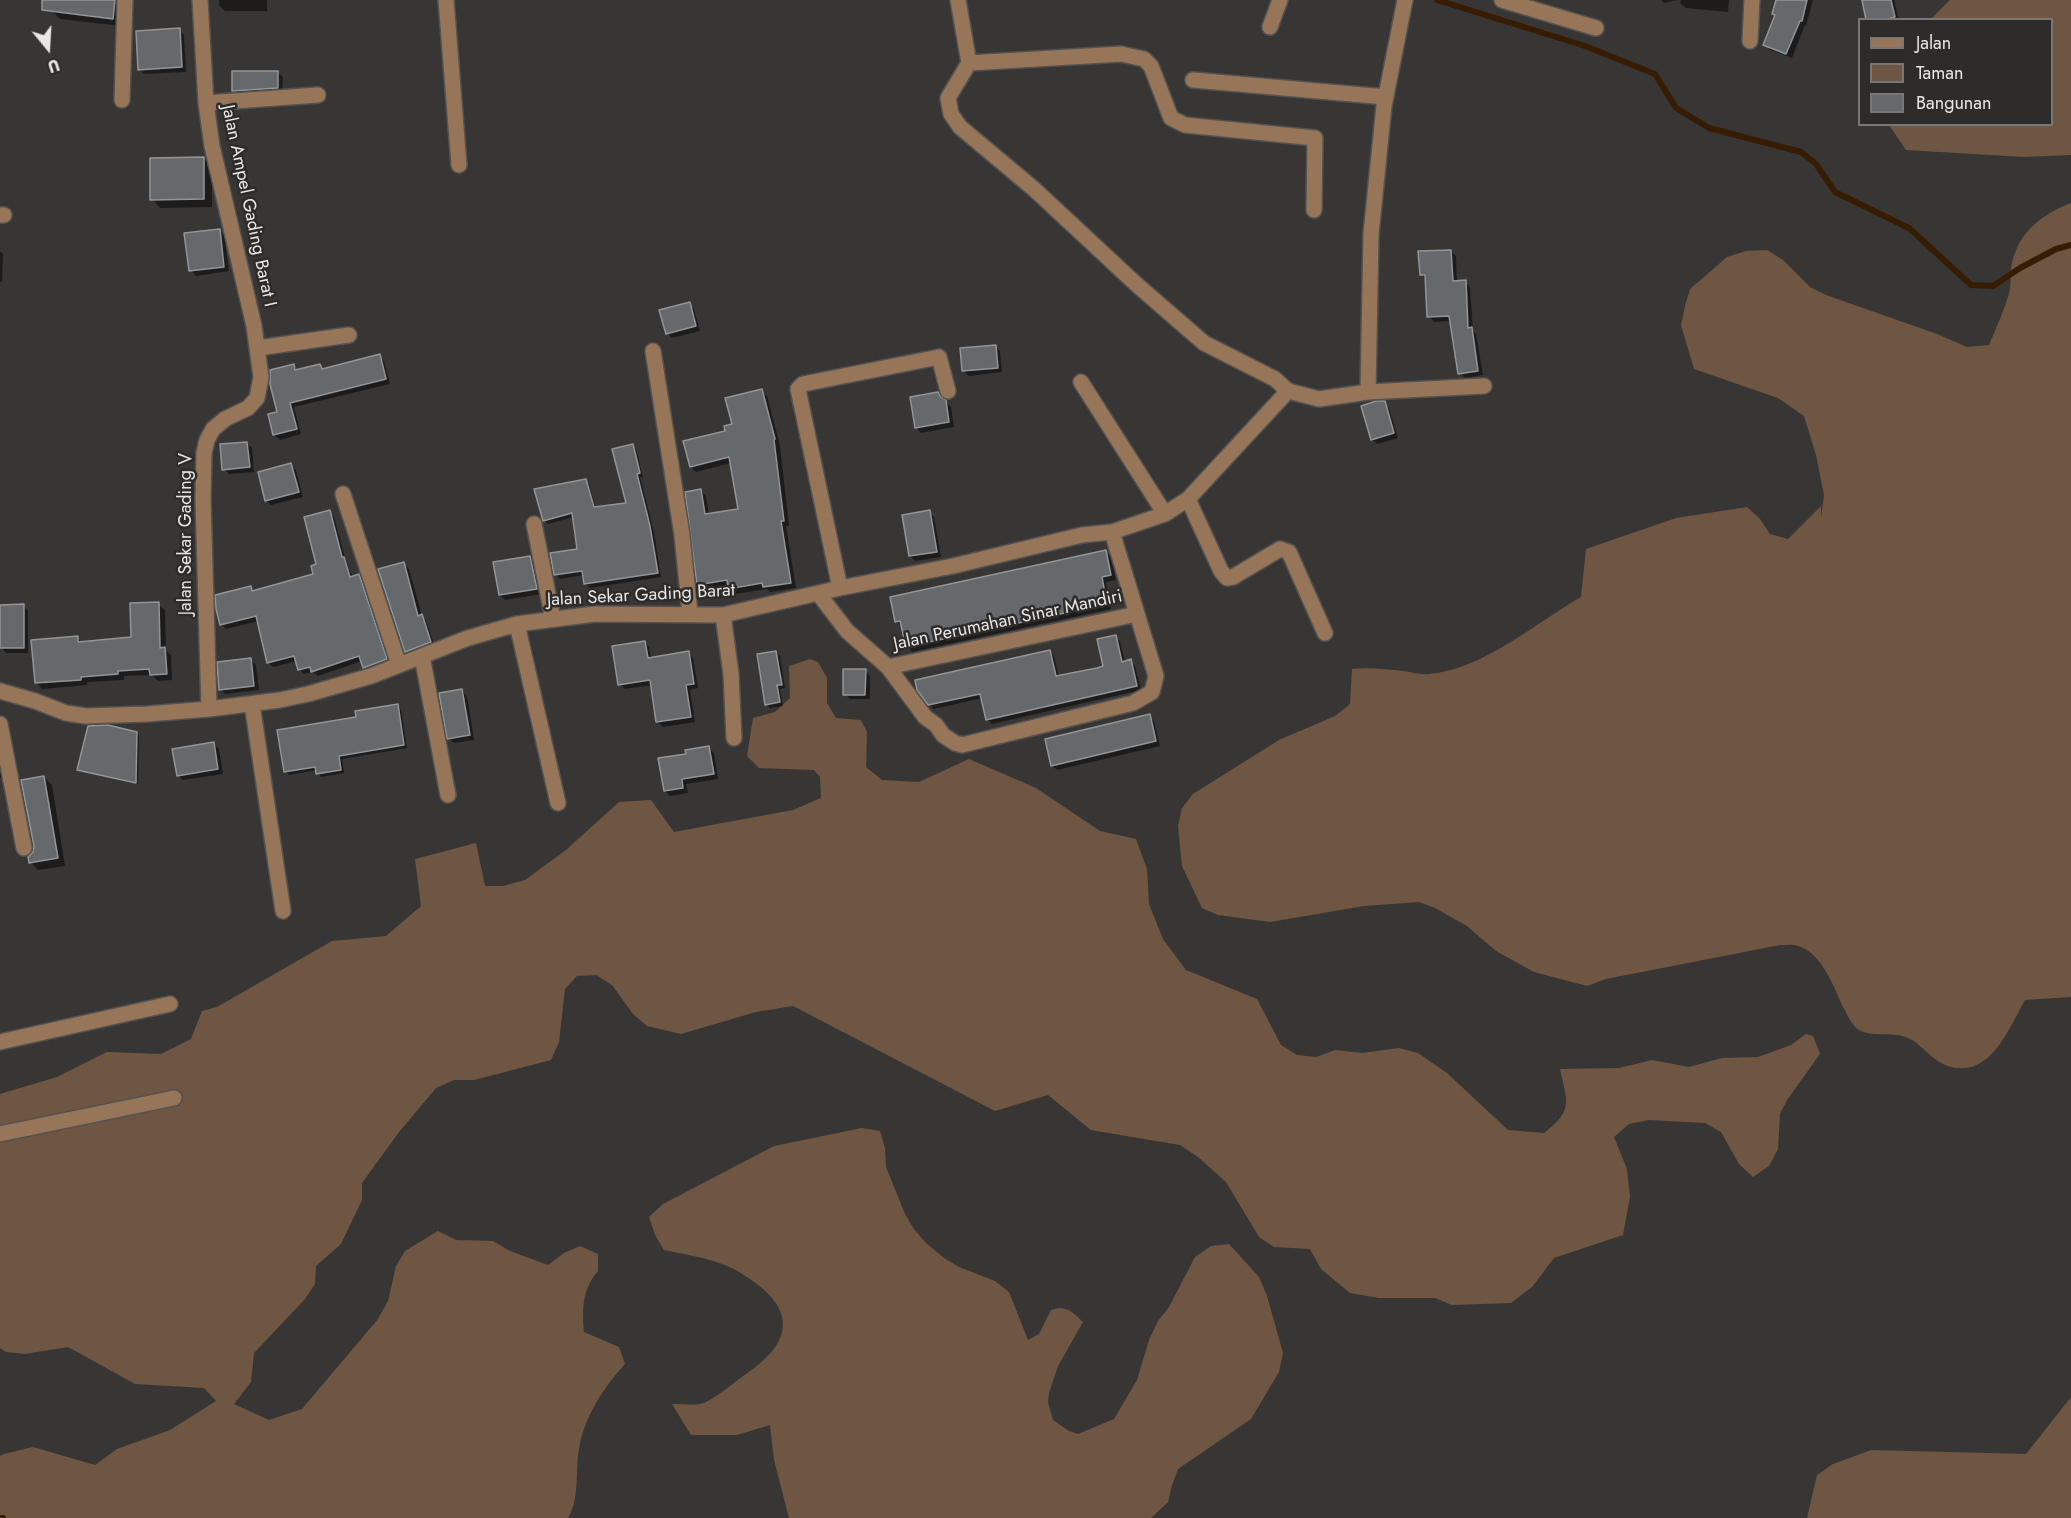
<!DOCTYPE html>
<html>
<head>
<meta charset="utf-8">
<style>
  body { margin:0 }
  #map { position:relative; width:2071px; height:1518px; overflow:hidden; background:#383634; font-family:Jost,sans-serif }
  canvas { display:block }
  .legend { position:absolute; left:1858px; top:18px; width:195px; height:108px; box-sizing:border-box; background:#2e2c2a; border:2px solid #797775; margin:0; padding:8px 10px; list-style:none; font-size:18px; color:#e9e7e5 }
  .legend li { display:flex; align-items:center; gap:12px; height:30px }
  .legend b { width:30px; border:2px solid #797775 }
  .north { position:absolute; left:18px; top:18px; width:60px; height:60px; -webkit-text-stroke:4px #2e2c2a; paint-order:stroke; rotate:162deg; font-size:16px; font-weight:700; line-height:24px; text-align:center; color:#e9e7e5 }
  .north::after { content:''; display:block; margin:auto; width:21px; height:27px; background:#e9e7e5; clip-path:polygon(50% 0,100% 100%,50% 72%,0 100%) }
</style>
</head>
<body>
<div id="map">
<canvas width="2071" height="1518"></canvas>
<ul class="legend">
<li><b style="height:8px;background:#967559"></b>Jalan</li>
<li><b style="height:16px;background:#6f5642"></b>Taman</li>
<li><b style="height:16px;background:#65696b"></b>Bangunan</li>
</ul>
<div class="north">U</div>
</div>
<script>
const ctx = document.querySelector('canvas').getContext('2d');
ctx.lineJoin = 'round';
function fill(path, color) { ctx.fillStyle = color; ctx.fill(path, 'evenodd'); }
function trace(path, color, width, dash) { ctx.strokeStyle = color; ctx.lineWidth = width; ctx.lineCap = dash ? 'butt' : 'round'; ctx.setLineDash(dash || []); ctx.stroke(path); }
function drawText(font, color, halo, rows, align = 'center') {
  ctx.font = font + ' Jost,sans-serif'; ctx.lineWidth = 5; ctx.setLineDash([]); ctx.textBaseline = 'middle'; ctx.strokeStyle = halo; ctx.fillStyle = color; for (const [text, x, y, turn = 0] of rows) {
    ctx.save(); ctx.translate(x, y); ctx.rotate((+turn || 0) * Math.PI / 180); ctx.textAlign = isNaN(turn) ? turn : align; if (halo) ctx.strokeText(text, 0, 0); ctx.fillText(text, 0, 0); ctx.restore();
  }
}
const green = new Path2D(`
  M1950,0H2071V155L2024,157L1906,150L1889,125L2052,124V20L1931,19Z
  M2071,203V997L2025,1000C2008,1030 1989,1082 1945,1065C1931,1059 1919,1042 1908,1038C1893,1031 1873,1038 1859,1030C1852,1026 1847,1014 1843,1007C1834,987 1822,953 1798,946C1793,944 1786,945 1780,945L1606,979L1587,986L1534,972L1496,951L1467,926L1435,908L1419,902L1364,906L1270,922L1218,915L1202,908L1182,866L1178,826L1182,808L1193,794L1279,740L1335,716L1350,704L1352,669C1370,667 1385,669 1403,671C1411,672 1421,675 1430,674C1483,669 1536,623 1581,597L1586,549L1676,518L1747,507L1760,519L1770,534L1788,539L1821,506V518L1824,495L1816,455L1804,416L1778,398L1694,369L1681,325L1685,306L1690,289L1727,257L1746,251L1767,250L1783,260L1810,287L1826,295L1937,334L1967,347L1989,345C1995,331 2008,302 2010,288C2011,281 2010,275 2011,269C2016,234 2040,215 2071,203Z
  M810,659L818,662L827,678V703L836,718L861,720L867,732L866,767L882,780L919,782L969,759L1036,788L1100,831L1136,839L1147,869L1149,904L1163,939L1186,970L1257,999L1281,1045L1297,1055L1316,1057L1335,1050L1362,1053L1399,1048L1418,1053L1447,1073L1508,1130L1544,1133C1574,1110 1567,1102 1560,1069L1619,1068L1652,1060L1689,1067L1722,1058L1758,1057L1791,1045L1806,1034L1813,1036L1820,1054L1787,1100L1780,1114L1778,1149L1769,1166L1753,1177L1739,1164L1721,1132L1705,1123L1649,1120L1629,1124L1614,1137L1627,1169L1630,1197L1623,1235L1554,1258L1532,1287L1511,1303L1452,1305L1435,1298H1379L1350,1293L1321,1269L1310,1249L1274,1247L1259,1237L1226,1182L1198,1157L1180,1145L1091,1130L1048,1095L995,1111L793,1006L756,1012L681,1034L647,1026L633,1014L612,985L596,975L577,976L565,989L559,1042L551,1060L474,1080H454L436,1088L399,1132L362,1183V1200L341,1244L316,1266L315,1284L305,1299L254,1353L251,1382L234,1404L269,1420L302,1409L378,1319L388,1301L396,1266L405,1251L438,1231L456,1240L493,1241L510,1251L548,1265L564,1253L580,1246L598,1254V1271C582,1289 582,1310 584,1332L619,1347L625,1364C604,1387 584,1417 579,1449C575,1471 580,1498 568,1518H0V1456L4,1454L33,1447L95,1465L117,1449L170,1430L216,1401L204,1388L135,1384L68,1347L25,1354L6,1352L0,1348V1094L57,1077L107,1052L161,1054L191,1039L202,1011L217,1007L332,941L386,936L421,906L415,859L476,843L485,886H503L525,880L566,850L619,802L651,800L674,832L793,810L821,798L820,777L814,770L759,768L747,756L753,718L775,712L790,698L789,666Z
  M862,1128L880,1131L885,1148L886,1167L905,1214L914,1229L926,1243L944,1258L959,1267L995,1281L1009,1292L1028,1340L1039,1334L1051,1310C1067,1305 1071,1311 1083,1322L1058,1366L1049,1393L1048,1402L1053,1420L1069,1431L1078,1434L1114,1419L1137,1380L1149,1340L1158,1321L1169,1307L1195,1257L1211,1246L1229,1244L1259,1277L1267,1296L1283,1353L1279,1372L1251,1419L1178,1469L1172,1485L1168,1502L1151,1518H789L774,1460L770,1425L737,1435H691L672,1404C682,1404 696,1406 704,1403C719,1396 733,1383 746,1374C788,1346 799,1314 754,1282C743,1274 734,1268 722,1264C704,1257 683,1254 664,1250L655,1235L649,1217L663,1204L774,1146Z
  M2071,1397V1518H1807L1817,1475L1833,1464L1871,1450L2026,1454Z`);
const shadow = new Path2D(`
  M53,0H124L121,26L60,19L52,11Z
  M219,0H267V11H225L219,5Z
  M1661,0H1678L1664,3Z
  M1681,0H1729L1728,12L1686,8L1680,3Z
  M1777,0H1813L1806,26L1805,25L1792,58L1770,50L1765,44L1776,16Z
  M1863,0H1894L1899,20H1868Z
  M179,30L184,35L186,72L144,74L139,69Z
  M277,72L283,77L282,93L239,96L234,91Z
  M204,158L212,166V207L160,208L152,199Z
  M219,230L224,235L229,271L196,276L191,270Z
  M0,251L3,254L2,282H0Z
  M1451,251L1456,256L1457,282H1465L1470,287L1473,330L1476,334L1483,375L1465,378L1460,373L1451,321L1434,322L1429,316L1426,279L1421,274Z
  M689,304L694,309L700,331L672,338L667,333Z
  M995,346L1000,351L1002,372L969,376L964,371Z
  M379,356L384,361L390,384L294,407L301,434L280,440L274,435L278,413L293,365L298,371L320,365L324,370Z
  M761,391L767,396L780,445L789,526H786L796,588L770,592L767,589L735,594L729,586L704,590L698,584L701,491L706,496L709,515L739,510L731,463L696,472L691,467L734,425Z
  M944,401L951,407L954,427L921,433L916,427Z
  M1384,403L1389,408L1398,438L1377,444L1372,439Z
  M246,443L252,448L254,472L229,474L224,469Z
  M632,445L636,449L643,477H640L654,532L661,577L590,588L586,584L584,575L560,579L556,575L579,550L574,517L548,524L544,520L585,480L589,484L596,509L628,504Z
  M291,465L296,470L303,497L271,505L266,500Z
  M329,512L334,517L346,561L353,578L359,576L364,581L391,664L369,672L364,667L362,661L318,676L313,672L304,674L299,669L297,661L273,667L268,662L259,621L226,629L221,624L250,587L254,592L315,575Z
  M929,512L934,517L941,557L915,561L910,556Z
  M1106,552L1111,557L1116,580L1106,582L1111,609L912,652L907,646L901,626L896,621Z
  M530,557L535,562L541,594L505,600L500,595Z
  M404,564L409,569L422,616L426,621L435,647L411,656L406,651Z
  M158,604L165,610L166,651L171,655L172,680L158,681L152,675L124,676V680L87,682V685L42,689L36,682L77,638L83,643L132,639Z
  M23,606L28,611V653H6L1,647Z
  M1115,637L1120,641L1125,663L1130,661L1135,666L1141,690L992,724L987,719L982,698L934,709L929,704L1049,651L1054,656L1059,677L1105,667Z
  M644,642L649,647L651,659L688,653L693,658L698,688L690,690L695,722L663,727L658,722L652,685L625,689L620,684Z
  M776,652L780,656L785,688L780,689L783,706L770,708L766,704Z
  M251,660L256,665L259,690L225,694L220,689Z
  M865,671L870,676V699H850L845,694Z
  M462,691L467,696L474,740L454,743L449,738Z
  M397,705L401,709L407,748L342,759L344,773L321,777L317,770L289,775L285,771L358,718Z
  M1149,716L1154,721L1160,746L1057,770L1052,765Z
  M137,733L139,735L138,784L81,771L79,769Z
  M214,744L219,749L223,774L183,780L178,775Z
  M709,748L714,753L718,779L686,784L688,793L670,796L665,791L687,755Z
  M0,756L4,777L0,778Z
  M44,777L52,785L65,866L38,870L30,862L34,852Z`);
const stream = new Path2D(`
  M1437,0L1585,46L1655,74L1676,108L1709,128L1801,152L1816,164L1835,192L1909,228L1971,285L1993,286L2020,268L2056,249L2071,245
  M0,1518H3`);
const building = new Path2D(`
  M42,0H115L113,19L42,10Z
  M1776,0H1807L1802,21H1800L1786,54L1763,45L1775,15L1772,14Z
  M1862,0H1891L1895,17L1885,20H1866Z
  M180,28L182,67L138,70L136,31Z
  M232,71H278V88L232,91Z
  M204,157V199L150,200V158Z
  M220,229L224,267L189,271L184,233Z
  M1451,250L1453,281L1466,280L1468,328L1472,327L1478,371L1458,374L1449,316L1427,317L1425,275H1420L1418,251Z
  M690,302L696,326L666,334L659,310Z
  M996,345L998,368L962,371L960,348Z
  M380,354L386,379L290,403L297,429L273,435L268,414L277,412L270,384V370L294,364L295,370L320,364L322,369Z
  M762,389L775,439L774,440L784,521H781L791,583L763,587L762,583L728,589L727,580L697,585L685,492L701,489L705,514L738,509L729,457L690,467L683,441L725,431L724,426L732,424L725,398Z
  M938,392L941,397L946,400L949,422L915,428L910,397Z
  M1376,401H1385L1394,433L1371,440L1361,406Z
  M247,442L250,467L222,470L220,444Z
  M633,444L640,473L637,474L650,526L658,573L584,584L582,571L554,575L550,553L577,549L572,513L543,521L534,489L586,479L594,507L626,503L612,449Z
  M291,463L299,492L265,501L258,472Z
  M330,510L342,557H344L350,577L359,574L387,659L363,668L359,656L311,672L310,667L298,670L294,656L267,663L256,616L220,625L216,609L215,595L251,586L252,591L313,574L311,566L316,564L304,517Z
  M930,510L937,552L909,556L902,515Z
  M1106,550L1111,575L1102,577L1107,604L906,647L900,621L895,622L890,597Z
  M530,556L537,589L499,595L493,562Z
  M404,562L418,616L422,614L431,642L405,652L378,569Z
  M159,602L160,648L165,647L167,674L150,675L149,669L118,671V674L81,677V680L35,683L31,640L78,636V642L131,637L130,603Z
  M24,604V648H0V605Z
  M1116,635L1122,662L1131,659L1137,686L986,720L980,694L928,705L917,690L915,680L1050,650L1056,676L1097,668L1103,666L1097,639Z
  M645,641L648,658L689,651L694,684L686,685L691,717L656,722L650,680L618,685L612,646Z
  M776,651L782,685H777L780,702L765,705L757,654Z
  M251,658L254,686L219,690L217,662Z
  M843,669H866L865,695H843Z
  M462,689L470,735L447,739L439,693Z
  M398,704L404,745L339,756L341,770L316,774L315,767L284,772L277,730L356,717L355,711Z
  M1150,714L1156,741L1051,766L1045,739Z
  M108,725L137,732L136,783L77,770L88,726Z
  M214,742L218,769L177,776L172,749Z
  M709,746L714,774L682,779L683,788L664,791L658,758L686,754L685,750Z
  M44,776L58,858L29,863L28,857L33,852L34,846L21,780Z`);
const minor = new Path2D(`
  M200,0L206,103L212,146L254,326L261,377L257,398L248,408L225,419L213,429L207,440L204,453L203,499L209,709
  M446,0L459,165
  M1502,0L1596,28
  M1270,27L1280,0
  M1750,41L1752,0
  M969,63L1121,54L1144,59L1151,66L1171,118L1185,125L1315,138L1314,210
  M1193,80L1386,97
  M122,100L125,0
  M206,103L318,95
  M0,215H4
  M258,348L349,335
  M653,351L682,535L690,614
  M1081,382L1165,514
  M1288,391L1319,399L1368,392L1371,234L1384,106L1405,0
  M1368,392L1484,386
  M343,494L399,665
  M1188,499L1221,571L1227,578L1233,577L1280,549L1289,552L1325,633
  M534,524L553,619
  M840,588L798,389L803,384L939,357L948,391
  M818,593L847,631L888,667L925,717L936,725L943,735L955,743L962,745L1133,703L1152,692L1156,676L1112,532
  M723,615L731,674L734,738
  M517,624L558,803
  M422,656L448,795
  M888,667L1137,614
  M0,691L35,701L66,713L86,716L147,714L209,709L280,700L308,694L371,676L468,638L517,624L595,614L723,615L840,588L953,566L1082,535L1112,532L1165,514L1188,499L1288,391L1275,379L1204,343L1136,284L1034,189L960,127L951,114L948,98L969,63L958,0
  M252,704L283,911
  M0,724L24,848
  M0,1042L170,1004
  M0,1134L174,1098`);
const streetNames = [
  ["Jalan Ampel Gading Barat I",248,206,78],
  ["Jalan Sekar Gading V",187,534,-90],
  ["Jalan Sekar Gading Barat",641,596,-3],
  ["Jalan Perumahan Sinar Mandiri",1008,621,-12]
];
fill(green, '#6f5642');
fill(shadow, '#0007');
trace(stream, '#361c03', 6);
fill(building, '#65696b');
trace(building, '#919597', 1.5);
trace(minor, '#545250', 18);
trace(minor, '#967559', 15);
drawText('18px', '#e9e7e5', '#2e2c2a', streetNames);
</script>
</body>
</html>
